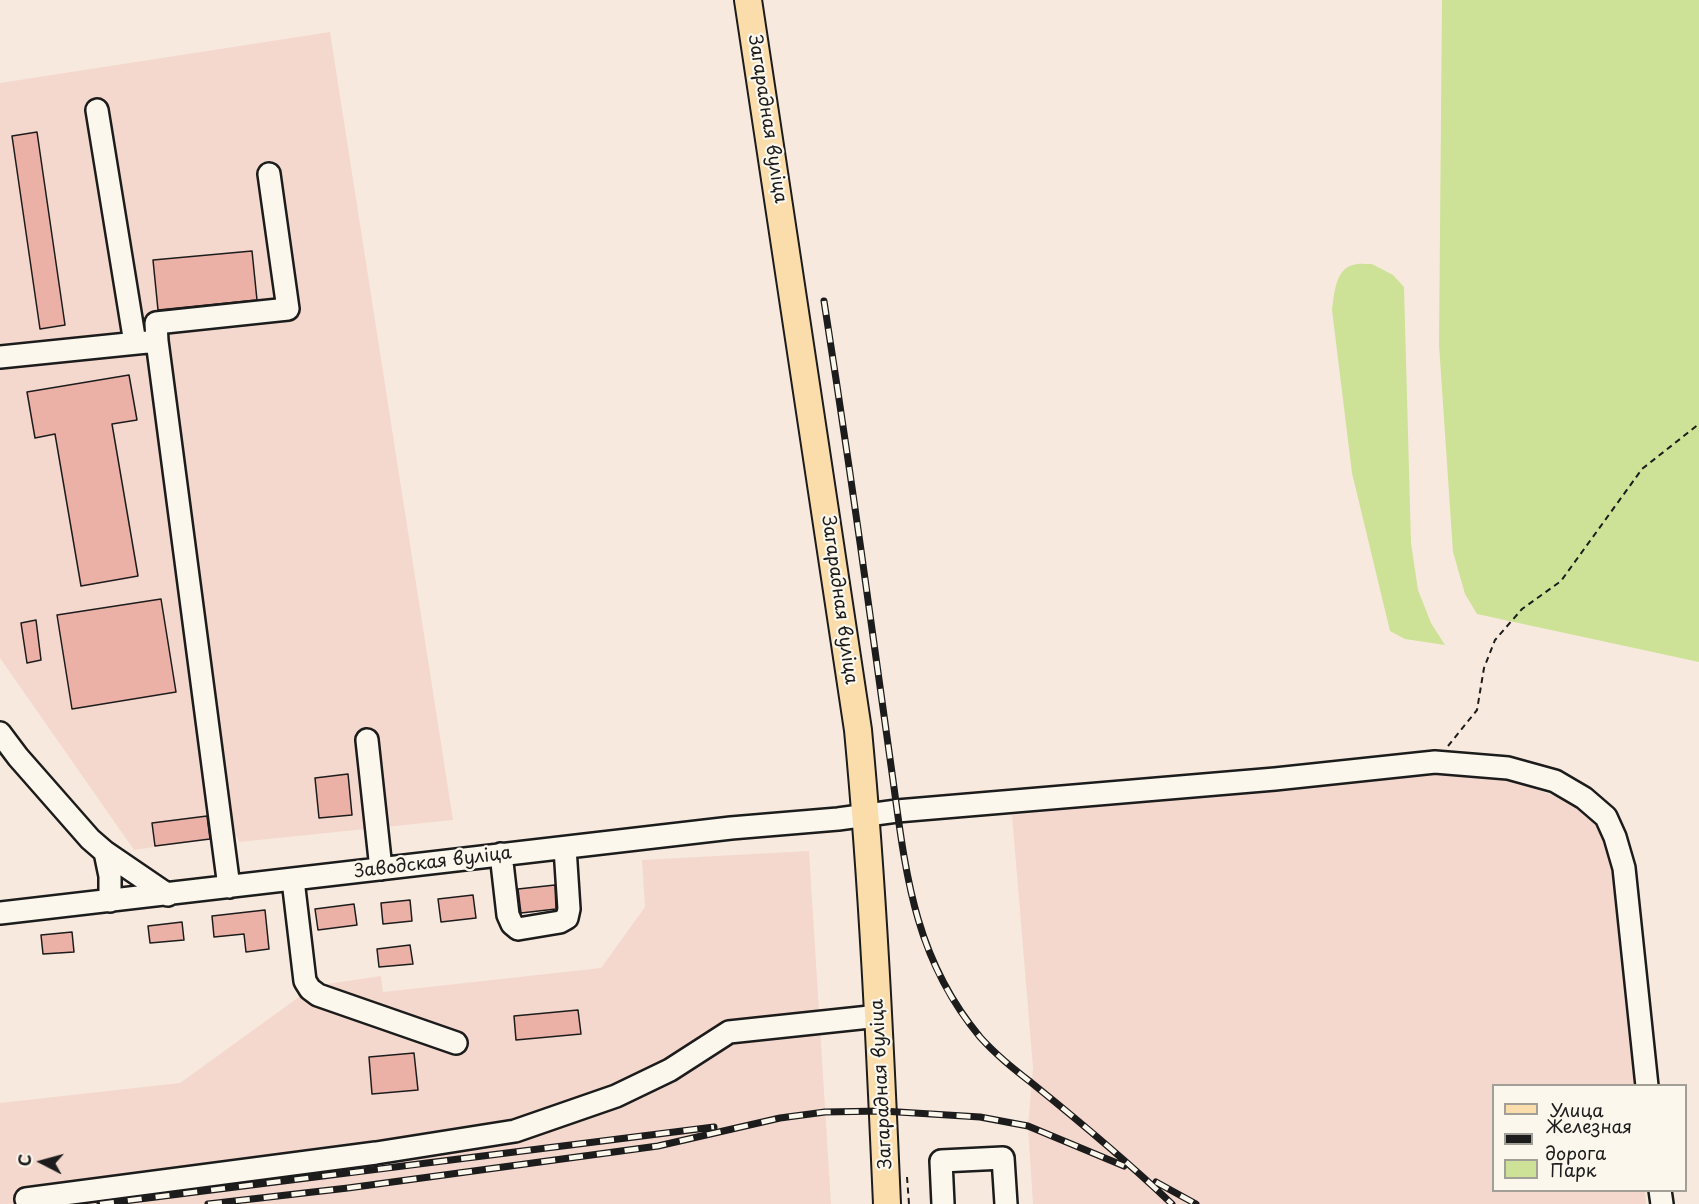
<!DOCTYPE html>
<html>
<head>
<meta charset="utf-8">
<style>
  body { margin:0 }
  #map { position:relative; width:1699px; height:1204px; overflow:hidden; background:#f8e9de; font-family:"Playpen Sans",sans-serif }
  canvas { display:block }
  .legend { position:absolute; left:1492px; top:1084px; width:195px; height:108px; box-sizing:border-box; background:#fbf7ec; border:2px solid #a29f99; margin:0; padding:8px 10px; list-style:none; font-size:18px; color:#1c1c1c }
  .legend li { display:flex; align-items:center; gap:12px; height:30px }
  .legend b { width:30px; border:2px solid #a29f99 }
  .north { position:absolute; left:12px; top:1132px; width:60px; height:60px; -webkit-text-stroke:4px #fbf7ec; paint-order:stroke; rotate:276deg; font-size:16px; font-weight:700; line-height:24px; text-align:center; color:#1c1c1c }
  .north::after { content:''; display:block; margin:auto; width:21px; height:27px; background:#1c1c1c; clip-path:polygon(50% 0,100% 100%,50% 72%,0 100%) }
</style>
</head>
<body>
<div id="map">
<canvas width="1699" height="1204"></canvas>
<ul class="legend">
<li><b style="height:8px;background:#faddab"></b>Улица</li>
<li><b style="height:8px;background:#1c1c1c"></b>Железная дорога</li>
<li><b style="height:16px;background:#cde296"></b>Парк</li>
</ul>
<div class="north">С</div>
</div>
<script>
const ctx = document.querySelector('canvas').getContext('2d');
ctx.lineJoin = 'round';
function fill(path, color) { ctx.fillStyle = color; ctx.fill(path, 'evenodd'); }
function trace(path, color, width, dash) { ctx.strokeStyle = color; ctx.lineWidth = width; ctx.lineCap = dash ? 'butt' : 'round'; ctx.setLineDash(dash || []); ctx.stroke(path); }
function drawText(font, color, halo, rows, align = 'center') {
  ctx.font = font + ' "Playpen Sans",sans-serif'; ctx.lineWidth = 4.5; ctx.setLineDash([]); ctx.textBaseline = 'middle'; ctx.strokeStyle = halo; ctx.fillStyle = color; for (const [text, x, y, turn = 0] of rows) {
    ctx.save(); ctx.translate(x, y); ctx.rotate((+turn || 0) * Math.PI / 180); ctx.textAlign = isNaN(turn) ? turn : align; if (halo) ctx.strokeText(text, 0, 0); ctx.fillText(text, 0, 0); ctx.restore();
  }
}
const built = new Path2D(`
  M330,32L453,820L239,842L237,836L223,837L134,850L0,658V83Z
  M1455,773L1511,780L1574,803L1598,826L1610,857L1634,1085L1494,1086V1190L1645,1191L1646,1204H1033L1028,1126L1033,1068L1012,815Z
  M809,851L831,1204H0V1103L180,1083L310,989L320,985L381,976L383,992L601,968L645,907L642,860Z`);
const green = new Path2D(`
  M1442,0H1699V662L1477,614L1465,594L1453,552L1439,345Z
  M1372,264L1393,275L1404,287L1411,543L1418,590L1431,623L1445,645L1405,639L1390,631L1352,473L1332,310C1334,296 1335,269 1353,265C1358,263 1366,264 1372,264Z`);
const building = new Path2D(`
  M37,132L65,325L40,329L12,136Z
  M252,251L257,300L158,310L153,260Z
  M129,375L137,420L112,424L138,576L81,586L55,434L35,438L27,392Z
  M161,599L176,692L72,709L57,615Z
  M36,620L41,660L27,663L21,623Z
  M348,774L352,815L319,818L315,778Z
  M207,816L210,839L155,846L152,823Z
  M555,885L556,909L521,913L518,889Z
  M473,895L476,918L441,922L438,899Z
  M410,900L412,921L383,924L381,903Z
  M354,904L357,925L318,930L315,909Z
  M265,910L269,949L246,952L244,934L214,937L212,916Z
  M182,922L184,940L150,943L148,926Z
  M72,932L74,952L43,954L41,935Z
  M410,945L413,964L379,967L377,949Z
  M578,1010L581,1034L516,1040L514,1016Z
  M414,1053L418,1090L372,1094L369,1057Z`);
const path = new Path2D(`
  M1448,746L1477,710L1484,668L1495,640L1522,609L1561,581L1642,469L1699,424
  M907,1177L909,1204`);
const minor = new Path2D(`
  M97,110L135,343
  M157,341L156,323L288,309L269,174
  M0,357L157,341L229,887
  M0,733L18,757L90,839L105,852L168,895
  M367,740L381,869
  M105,852L110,876V901
  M501,854L508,915L512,924L518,929L560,922L567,918L569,909L565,848
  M293,880L305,981L310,989L318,995L456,1043
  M0,913L731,828L838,819L897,811L1275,779L1435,762L1508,768L1555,781L1584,798L1606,817L1615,837L1624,868L1647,1086
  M1660,1190L1662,1204
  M26,1199L376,1153L515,1131L616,1096L670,1070L729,1032L879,1016
  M943,1204L941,1161L1003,1158L1006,1204`);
const major = new Path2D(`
  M748,0L858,730C873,888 880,1046 887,1204`);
const rail = new Path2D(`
  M824,301C841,410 857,519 872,629C879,679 886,730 893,780C906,876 915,959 980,1037C996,1055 1014,1069 1033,1084C1080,1122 1128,1162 1172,1204
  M1156,1182L1196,1204
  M100,1204L714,1127
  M208,1204L348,1188L658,1146L780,1118L825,1112L882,1111L980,1117L1028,1126L1124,1166`);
const streetNames = [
  ["Загарадная вуліца",767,119,81],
  ["Загарадная вуліца",839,600,82],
  ["Заводская вуліца",433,863,-7],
  ["Загарадная вуліца",882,1084,-93]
];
fill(built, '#f4d8ce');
fill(green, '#cde296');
fill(building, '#ebb1a7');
trace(building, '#1c1c1c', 1.5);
trace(minor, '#1c1c1c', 26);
trace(major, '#1c1c1c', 30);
trace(path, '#1c1c1c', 2, [6, 4.5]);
trace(minor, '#fbf7ec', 21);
trace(major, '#faddab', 26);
trace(rail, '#1c1c1c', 7);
trace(rail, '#fbf7ec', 4.5, [14]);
drawText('18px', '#1c1c1c', '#fbf7ec', streetNames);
</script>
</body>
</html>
